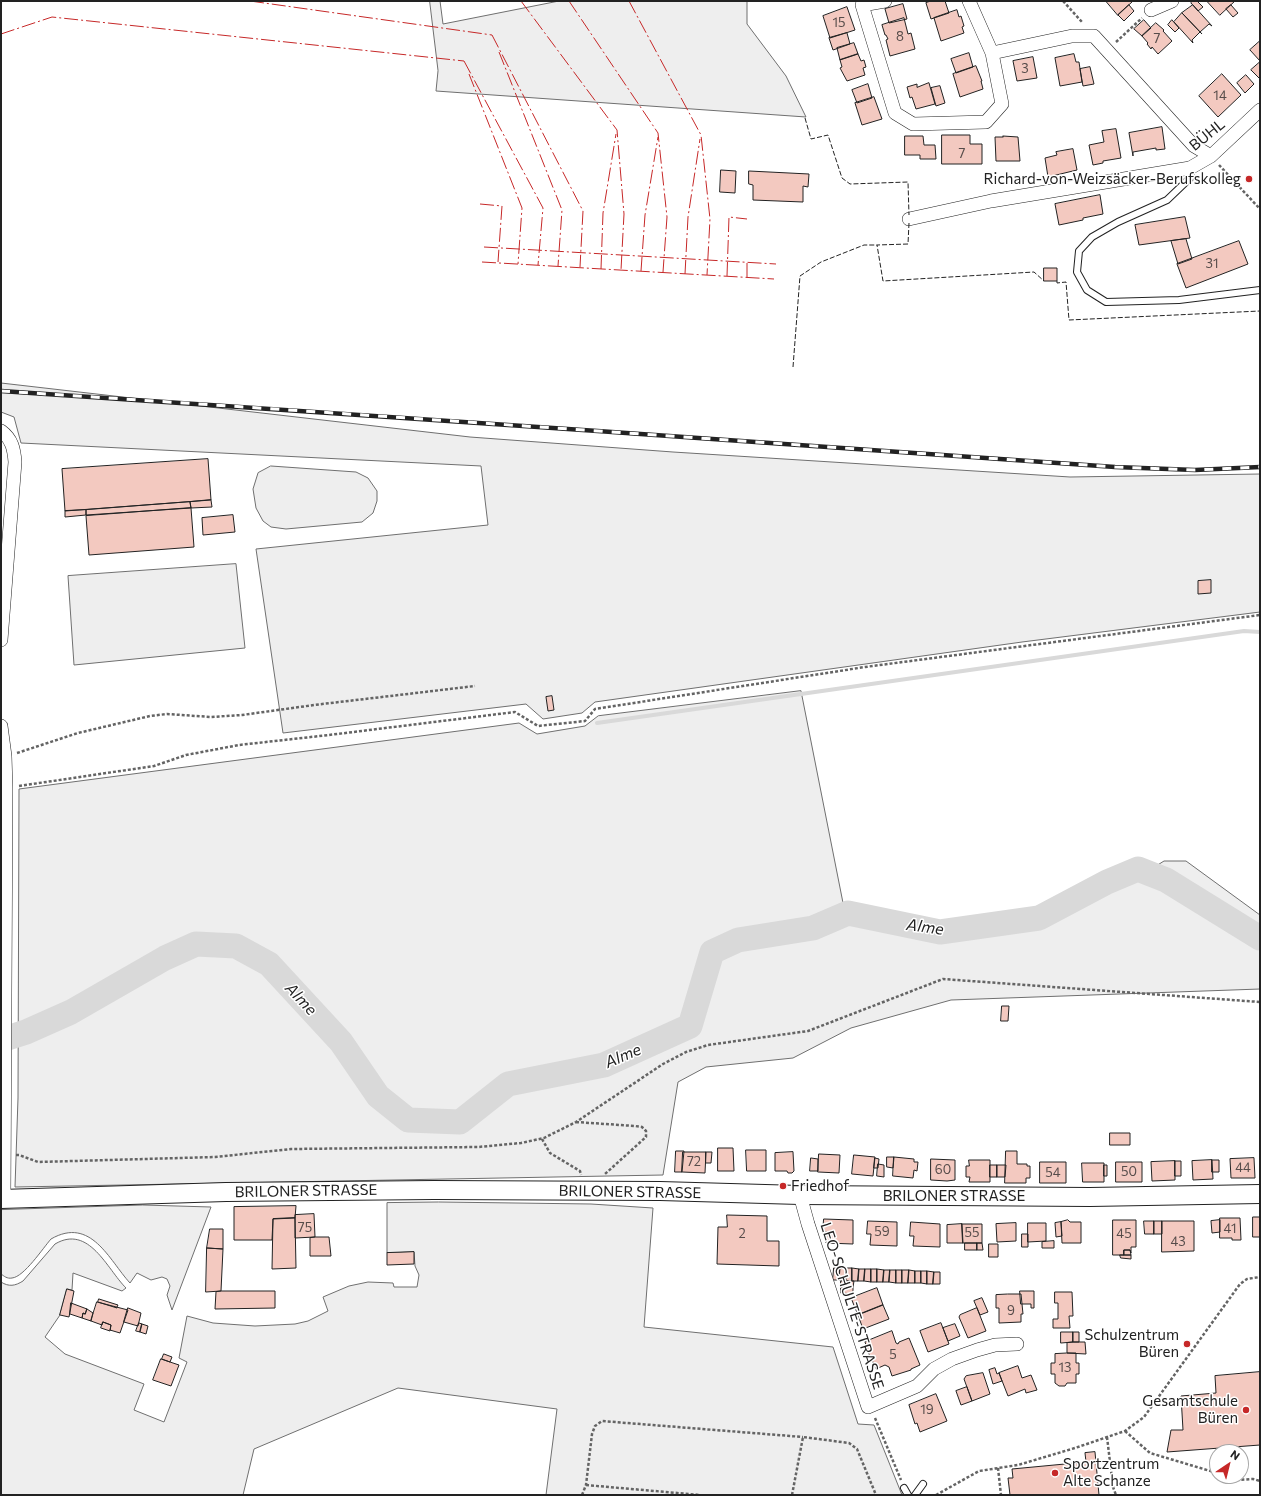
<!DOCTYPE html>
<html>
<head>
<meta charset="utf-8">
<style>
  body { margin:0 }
  #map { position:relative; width:1261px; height:1496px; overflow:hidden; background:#fff; font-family:Commissioner,sans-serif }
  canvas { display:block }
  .frame { position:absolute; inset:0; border:2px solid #222; pointer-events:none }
  .north { position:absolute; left:1209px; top:1444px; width:40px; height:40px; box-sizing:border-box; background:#fff; border:1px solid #a7a7a7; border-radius:50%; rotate:35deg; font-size:11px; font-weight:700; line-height:16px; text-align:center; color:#222 }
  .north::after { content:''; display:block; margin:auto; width:14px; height:18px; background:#c62828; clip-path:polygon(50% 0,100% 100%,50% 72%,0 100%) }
</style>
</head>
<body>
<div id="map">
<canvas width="1261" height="1496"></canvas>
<div class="frame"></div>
<div class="north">N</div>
</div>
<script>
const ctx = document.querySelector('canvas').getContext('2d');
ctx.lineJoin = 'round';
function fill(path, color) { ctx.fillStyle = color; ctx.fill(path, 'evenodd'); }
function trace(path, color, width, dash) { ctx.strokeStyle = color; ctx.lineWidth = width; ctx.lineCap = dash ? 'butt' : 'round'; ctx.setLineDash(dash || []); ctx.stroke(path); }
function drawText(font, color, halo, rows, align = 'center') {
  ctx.font = font + ' Commissioner,sans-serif'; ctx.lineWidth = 3; ctx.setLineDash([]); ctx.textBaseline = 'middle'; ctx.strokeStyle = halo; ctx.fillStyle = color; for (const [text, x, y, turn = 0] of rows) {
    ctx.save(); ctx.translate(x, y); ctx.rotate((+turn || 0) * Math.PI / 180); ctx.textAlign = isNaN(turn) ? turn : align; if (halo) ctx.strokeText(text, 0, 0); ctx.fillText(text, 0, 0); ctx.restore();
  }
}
const green = new Path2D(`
  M430,1H440L443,24L559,1H747V24L786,76L806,117L436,91L438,71Z
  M1,383L470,437L673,452L1070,477L1260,474V612L1022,642L595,702L582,713L543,719L526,704L283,733L256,549L488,525L481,466L21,443L14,417L1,412Z
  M271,466L356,472L368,478L377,491V501L373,513L362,522L286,529L271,527L263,521L256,508L253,489L258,473Z
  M236,564L245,648L74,665L68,576Z
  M801,691L847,923L938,939L1041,924L1132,881L1164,861H1186L1260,915V989L951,1000L851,1028L793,1058L706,1067L678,1082L663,1175L15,1187L18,1098L19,789L519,723L537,734L585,726L598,716Z
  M439,1202L591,1204L653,1208L644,1327L833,1347L858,1424L874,1425L902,1495H546L557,1409L398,1388L254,1449L243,1495H1V1282C9,1287 15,1286 23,1281L55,1244C89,1224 107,1269 126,1288L122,1291L73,1273L72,1290L67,1289L60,1315L45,1337L65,1354L144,1384L134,1410L164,1422L187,1362L179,1358L187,1316L213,1323L255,1326L295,1324L308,1321L328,1311L323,1297L349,1286L368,1282L393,1283L394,1287H417L419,1275L415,1266L414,1252L387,1253V1203Z
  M143,1205L211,1207L172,1310L167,1295L170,1286L167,1279L162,1277L151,1280L137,1273L130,1283C109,1260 91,1216 51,1239C43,1248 24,1277 12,1278C7,1279 4,1276 1,1274V1210Z`);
const stream = new Path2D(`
  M597,723L1244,631L1260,632`);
const river = new Path2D(`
  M1,1040L26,1032L71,1012L165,958L196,944L236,946L269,964L341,1042L378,1096L408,1120L460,1122L508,1084L604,1065L690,1026L712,952L738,940L813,928L848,913L940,932L1039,918L1107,882L1138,869L1166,880L1260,938`);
const building = new Path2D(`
  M931,1H945L949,13L931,19L926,3Z
  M1106,1H1133L1118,15Z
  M1193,1H1197L1203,7L1198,11L1191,3Z
  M1207,1H1235L1220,15Z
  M903,4L907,19L889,23L885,9Z
  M1129,5L1134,11L1124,21L1118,15Z
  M1193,5L1212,26L1209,24L1200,32L1202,34L1182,13Z
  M1231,5L1238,13L1233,17L1226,9Z
  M847,7L855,30L830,38L823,16Z
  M957,10L959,17L961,16L964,26L962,27L964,33L941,41L934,18Z
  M1182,13L1202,34L1200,32L1192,40L1193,43L1174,22Z
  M904,18L908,34L911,33L915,49L890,56L886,40L888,39L886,35H885L882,25Z
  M1144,20L1151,28L1142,36L1134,29Z
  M1172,20L1179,28L1175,32L1168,25Z
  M1156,23L1164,30L1163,31L1172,41L1158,54L1152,47L1151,49L1147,44L1148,43L1142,36Z
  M847,33L850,44L833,50L829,38Z
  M1260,41V61L1250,50Z
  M854,43L858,54L840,60L837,48Z
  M969,53L973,67L956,73L951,59Z
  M858,54L861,61L864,60L866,67L863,68L865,75L847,81L840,68L842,67L840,60Z
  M1074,54L1076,62H1079L1082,82L1060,86L1055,58Z
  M1033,57L1037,78L1017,81L1013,61Z
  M1260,62V79L1251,70Z
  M976,66L982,81H981L983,89L960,97L953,74Z
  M1090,67L1094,84L1083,86L1080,69Z
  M1222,74L1241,95L1218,117L1199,96Z
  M1246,75L1254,84L1245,93L1237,83Z
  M929,83L935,104L916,109L912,97L910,98L907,87L917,84V87Z
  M868,84L872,98L857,103L852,90Z
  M940,86L945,103L936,106L931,88Z
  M874,97L882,119L862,125L855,103Z
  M1162,127L1165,149L1156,150V148L1133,152V156L1129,133Z
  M1116,129L1121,158L1103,161V163L1093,165L1089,145L1104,142L1102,131Z
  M942,135H970V144H982V164H942Z
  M905,136H923L924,145H935L936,159H920V155H905Z
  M1003,136L1018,137L1020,161H996L995,137H1003Z
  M1073,149L1077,170L1048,177L1045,158L1057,155L1056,152Z
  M721,170L736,171L735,193L720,192Z
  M749,171L809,174L808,187L803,186V202L753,200V185L749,184Z
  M1100,195L1103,214L1083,218V220L1059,225L1055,204Z
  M1185,217L1190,238L1139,245L1135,225Z
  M1186,239L1192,259L1178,264L1171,241Z
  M1239,241L1248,264L1186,288L1177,264Z
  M1044,268H1057V281H1044Z
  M208,459L211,500L65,511L62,469Z
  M211,500L212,507L191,508L190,502Z
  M190,502L191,508L86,515V510Z
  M191,508L194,547L89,555L86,516Z
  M86,510V515L65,517V511Z
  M233,515L235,532L203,535L202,518Z
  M1211,580V593L1198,594V581Z
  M552,696L554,710L548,711L546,697Z
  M1002,1006H1009L1008,1021H1001Z
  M1110,1133H1130V1145H1110Z
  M718,1148H733L734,1171H718Z
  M746,1150H766V1171H747Z
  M676,1151H684L682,1172H675Z
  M1006,1151H1017V1164H1027V1166H1030V1178H1026V1183H1005Z
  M683,1152H706L705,1173L682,1172Z
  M706,1152H712L711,1163H706Z
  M793,1152L794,1171L792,1173H788L787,1171H775V1153Z
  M819,1154L840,1155L839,1173L818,1172Z
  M854,1155L875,1157L873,1176L852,1174Z
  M887,1157H894L893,1168L887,1167Z
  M894,1157L914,1159V1162H918L917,1171L914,1170L913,1178L893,1176Z
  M811,1158L818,1159V1171H810Z
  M875,1158L879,1159L878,1168H874Z
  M1254,1158L1255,1178H1231L1230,1159Z
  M931,1159L955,1160V1180L947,1181L931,1180Z
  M969,1160H990V1182H969L970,1177H966V1166H969Z
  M1212,1160H1219V1172H1212Z
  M1212,1160L1213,1179L1193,1180L1192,1161Z
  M1175,1161V1180L1152,1181L1151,1162Z
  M1175,1161H1181V1176H1175Z
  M1040,1162H1066V1183H1040Z
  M1116,1162H1142V1182H1116Z
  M1082,1163H1104V1182H1083Z
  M878,1164L884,1165V1177L877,1176Z
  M990,1165H997V1177H990Z
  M997,1165H1006L1005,1177H997Z
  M1104,1165H1107V1176H1104Z
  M296,1206L295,1218L273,1219L272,1240H234V1207Z
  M314,1214L315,1237L295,1238V1215Z
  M727,1215L767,1216V1241H779V1266L717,1264L718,1227H727Z
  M1253,1217H1260V1237H1253Z
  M295,1218L296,1268L272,1269L273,1219Z
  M1220,1218H1240L1241,1240H1232V1238H1220Z
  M824,1219L853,1220V1244L826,1243L827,1232H823Z
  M1068,1220L1070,1222H1081V1243H1062L1061,1222Z
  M1113,1220H1136V1247H1131V1253L1130,1250H1124V1255H1113Z
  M1220,1220V1232L1212,1233L1211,1221Z
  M868,1221L897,1222V1246L870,1245L871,1234H867Z
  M1144,1221H1154V1234H1145Z
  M1154,1221H1162V1234H1154Z
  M1162,1221H1194V1251L1162,1252Z
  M911,1222L940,1224V1247L913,1246L914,1236H910Z
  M1061,1222L1062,1236L1056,1237L1055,1223Z
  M1016,1223V1241L997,1242L996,1224Z
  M1028,1223H1046V1241L1028,1242Z
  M962,1224L963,1243H947V1225Z
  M962,1224H982V1243H963Z
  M210,1229H223V1249L207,1248Z
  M1022,1234H1028V1247H1022Z
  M315,1237H329L331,1256H310V1238Z
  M1054,1241V1248H1042V1242Z
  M965,1243H977V1250H965Z
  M977,1243H982L983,1250H977Z
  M989,1244H998V1257H989Z
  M207,1248L223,1249L221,1291L206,1292Z
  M1124,1250H1130L1131,1255H1124Z
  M414,1252V1264L387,1265V1253Z
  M1120,1255H1131V1259L1121,1258Z
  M834,1268H840L839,1280H833Z
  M840,1268H846V1281L839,1280Z
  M846,1268H852V1281H846Z
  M852,1268L859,1269L858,1281H852Z
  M859,1269H865L864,1281H858Z
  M865,1269H871V1282L864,1281Z
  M871,1269H877V1282H871Z
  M877,1269L884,1270L883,1282H877Z
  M884,1270H890L889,1282H883Z
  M890,1270H896V1283L889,1282Z
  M896,1270H902V1283H896Z
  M902,1270H909L908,1283H902Z
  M909,1270L915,1271V1283H908Z
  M915,1271H921V1283H915Z
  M921,1271H927V1284L921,1283Z
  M927,1271L934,1272L933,1284H927Z
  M934,1272H940V1284H933Z
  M841,1281H854L853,1287H841Z
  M841,1287H853V1294L841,1293Z
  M877,1288L883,1305L858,1315L851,1298Z
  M67,1289L74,1291L69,1317L60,1315Z
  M221,1291H275V1308L215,1309L216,1292Z
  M1020,1291H1034V1308H1031V1304H1021Z
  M1055,1292H1072L1073,1316H1069L1070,1328H1053V1319H1058V1303H1055Z
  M1008,1294H1021L1023,1314H1021V1322L999,1323V1308H996V1295Z
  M982,1298L988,1312L980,1315L974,1301Z
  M99,1299L118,1305L117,1307V1308L98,1302Z
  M97,1302L128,1310L120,1333L110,1330L111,1325L103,1322L102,1325L91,1321Z
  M71,1303L87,1309L85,1314L83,1313L82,1318L70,1314Z
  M883,1305L889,1319L863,1329L858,1315Z
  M128,1308L141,1313L138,1326L124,1322Z
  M977,1308L986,1331L968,1338L959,1317L960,1315Z
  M87,1309L93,1313L91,1321L82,1318L83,1313L85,1314Z
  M103,1322L111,1325L110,1331L101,1328Z
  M139,1323L142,1324L140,1332L136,1331Z
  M941,1323L949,1344L928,1352L920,1331Z
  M142,1324L148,1326L146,1334L140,1332Z
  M955,1324L960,1336L948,1341L943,1328Z
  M892,1331L896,1343L898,1344L899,1342L909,1338L920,1365L911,1369V1370L892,1376L889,1367L885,1365L876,1369L872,1360H871L865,1342Z
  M1061,1332H1073V1342L1061,1343Z
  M1073,1332H1079V1342H1073Z
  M1073,1342H1085L1086,1354L1067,1353V1343Z
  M1067,1353H1076V1363H1079V1374H1076V1383H1067L1065,1386H1059L1055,1383V1374H1051V1363H1055V1354Z
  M164,1354L172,1357L170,1362L162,1359Z
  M161,1359L179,1365L171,1386L153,1380Z
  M1018,1366L1022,1378L1031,1375L1037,1390L1026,1393L1025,1389L1008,1396L999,1373Z
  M995,1368L997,1374L999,1373L1002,1381L993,1384L989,1370Z
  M1260,1372V1445L1167,1452L1171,1430H1183L1181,1396L1216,1393L1215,1376Z
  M983,1373L990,1394L972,1401L964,1379L966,1376Z
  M967,1387L972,1401L961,1405L956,1391Z
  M936,1394L947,1421L920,1432L917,1423L915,1424L909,1405Z
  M1095,1452L1099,1495H1010L1008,1478H1013L1012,1469L1086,1462L1085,1453Z`);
const path = new Path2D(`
  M1063,1L1082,22
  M1116,42L1142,18
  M1219,165L1260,209
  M17,753L78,733L150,716L167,714L211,717L242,715L314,705L475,686
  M19,786L154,766L186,755L239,745L329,735L515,712L538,726L585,721L595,709L865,667L1260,615
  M576,1122L635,1126L642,1127L646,1131V1137L605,1174V1176
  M542,1139L550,1153L580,1171L581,1175
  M16,1155H19L38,1162L215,1157L291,1149L478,1147L521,1143L544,1138L576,1122L663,1064L686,1052L708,1045L808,1031L943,979L1260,1002
  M875,1418L901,1480
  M1125,1431L1150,1453L1217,1473
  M1107,1437L1113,1487L1116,1495
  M998,1468L1001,1495
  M1227,1476L1239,1480L1253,1479L1260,1481
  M586,1485L700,1495
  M582,1495L586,1485L592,1434L595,1426L602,1421L803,1437
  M792,1495L803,1437L849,1443L857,1449L876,1495
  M936,1495L979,1471L1018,1465L1075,1448L1125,1431L1144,1417L1240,1284L1247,1279L1260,1277`);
const lane = new Path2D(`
  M1192,167L1190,178L1167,200L1118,222L1092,237L1079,251L1077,272L1087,290L1106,302L1179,300L1260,290
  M904,1488L908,1495
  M915,1495L923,1484`);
const street = new Path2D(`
  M885,1L862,5L895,113L913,124L986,122L1002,104L992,53L969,1
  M1151,10L1172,1
  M992,53L1072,36H1094L1194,146L1211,156
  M909,219L991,201L1190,168L1211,156L1260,110
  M1,431C12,439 14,449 15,462L1,640
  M1,726L5,756L6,788L4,1199
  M800,1195L808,1224L868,1407L917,1386L934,1369L952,1359L977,1350L995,1345L1017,1344`);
const secondary = new Path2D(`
  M1,1199L226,1192L434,1190L660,1191L800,1195L1090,1197L1260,1194`);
const rail = new Path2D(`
  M1,391C372,415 744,441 1115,467L1195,470L1260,467`);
const fence = new Path2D(`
  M805,118L811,139L828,135L842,178L850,184L908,182L909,215
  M909,223L908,244L877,245L883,281L1034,272L1044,281
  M1057,281V283L1066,282L1069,320L1260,311
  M793,367L800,276L821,262L864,245H877`);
const power = new Path2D(`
  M250,1L492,35
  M521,1L617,130L624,214L621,270
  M569,1L658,133L667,217L663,272
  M629,1L701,135L710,219L707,275
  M1,34L52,17L464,61
  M492,35L583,211L580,267
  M499,52L562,210L558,266
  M464,61L543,208L538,265
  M469,74L522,208L518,264
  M480,204L502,206L498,262
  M484,247L776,264
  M482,262L774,279
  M601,269L603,213L616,134
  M641,271L645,215L658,137
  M685,274L688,217L700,139
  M727,276L729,217L747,219
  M747,277V262`);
const markers = [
  [1249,179,4,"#c62828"],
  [783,1186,4,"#c62828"],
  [1187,1344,4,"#c62828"],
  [1246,1410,4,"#c62828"],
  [1055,1473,4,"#c62828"]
];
const numberNames = [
  ["15",839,23],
  ["8",900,37],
  ["7",1157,39],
  ["3",1025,69],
  ["14",1220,96],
  ["7",962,154],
  ["31",1212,264],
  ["72",694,1162],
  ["44",1243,1168],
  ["60",943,1170],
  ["50",1129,1172],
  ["54",1053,1173],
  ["75",305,1228],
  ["41",1230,1229],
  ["59",882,1232],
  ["55",972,1233],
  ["2",742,1234],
  ["45",1124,1234],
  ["43",1178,1242],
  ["9",1011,1311],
  ["5",893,1355],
  ["13",1065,1368],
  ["19",927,1410]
];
const streetNames = [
  ["BÜHL",1207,135,-39],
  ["BRILONER STRASSE",306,1191,-1],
  ["BRILONER STRASSE",630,1192,1],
  ["BRILONER STRASSE",954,1196],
  ["LEO-SCHULTE-STRASSE",852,1306,72]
];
const poiNames = [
  ["Richard-von-Weizsäcker-Berufskolleg",1241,179],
  ["Friedhof",791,1186,"left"],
  ["Schulzentrum",1179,1335],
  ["Büren",1179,1352],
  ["Gesamtschule",1238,1401],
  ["Büren",1238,1418],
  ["Sportzentrum",1063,1464,"left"],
  ["Alte Schanze",1063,1481,"left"]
];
const waterNames = [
  ["Alme",925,927,8],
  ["Alme",301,999,47],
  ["Alme",623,1056,-23]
];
fill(green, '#eee');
trace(green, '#6f6f6f', 1);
trace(stream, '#d9d9d9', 4);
trace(river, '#d9d9d9', 25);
fill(building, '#f3c9c0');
trace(building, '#222', 1);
trace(lane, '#222', 8);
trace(street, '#222', 14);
trace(secondary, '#222', 20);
trace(path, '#646464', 2.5, [3, 2]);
trace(lane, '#fff', 6);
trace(street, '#fff', 13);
trace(secondary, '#fff', 18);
trace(rail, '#222', 4.5);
trace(rail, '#fff', 3, [9]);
trace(fence, '#222', 1, [5, 2]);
trace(power, '#c62828', 1, [14, 3, 2, 3]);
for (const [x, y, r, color] of markers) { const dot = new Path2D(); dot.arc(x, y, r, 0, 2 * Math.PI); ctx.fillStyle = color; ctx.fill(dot); trace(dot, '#fff', 1.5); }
drawText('13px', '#564c4a', null, numberNames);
drawText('15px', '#222', '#fff', streetNames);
drawText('15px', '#222', '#fff', poiNames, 'right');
drawText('italic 16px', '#222', '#fff', waterNames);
</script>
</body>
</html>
